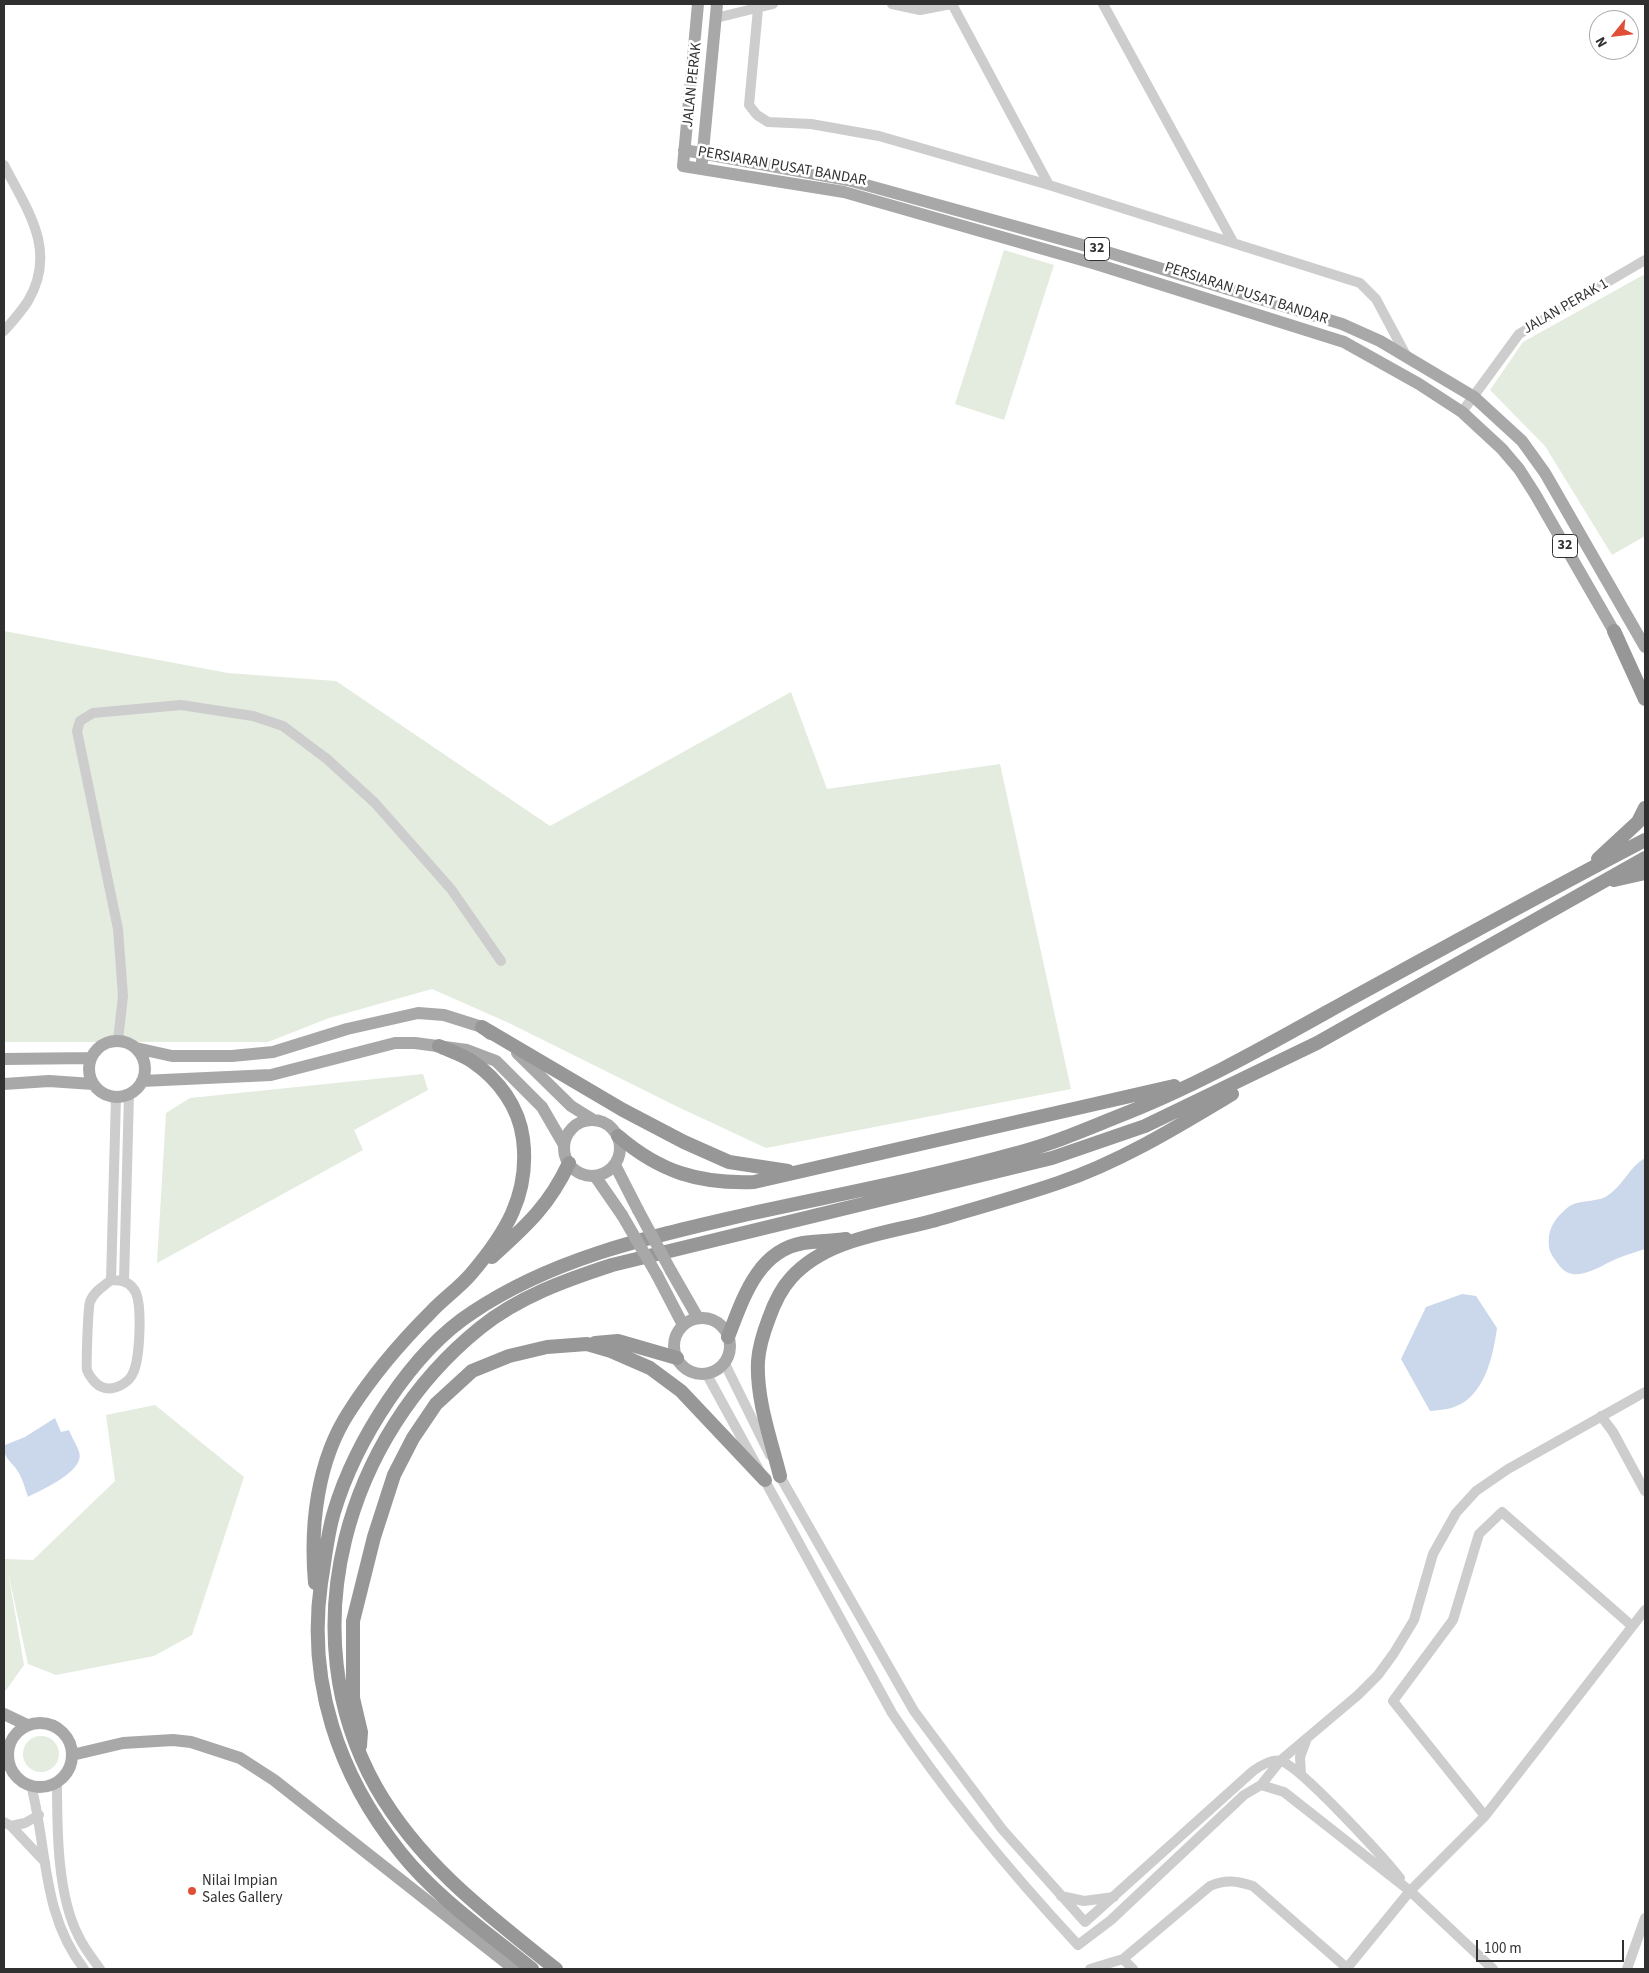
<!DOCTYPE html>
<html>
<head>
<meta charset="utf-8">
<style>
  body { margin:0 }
  #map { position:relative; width:1649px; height:1973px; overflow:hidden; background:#fff; font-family:"Source Sans 3",sans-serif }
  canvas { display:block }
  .frame { position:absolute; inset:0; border:5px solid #303030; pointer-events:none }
  .north { position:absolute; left:1589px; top:10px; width:50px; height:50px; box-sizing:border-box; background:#fff; border:1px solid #acacac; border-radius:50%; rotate:241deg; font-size:14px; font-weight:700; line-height:20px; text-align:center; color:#303030 }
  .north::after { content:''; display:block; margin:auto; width:18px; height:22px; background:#e04e38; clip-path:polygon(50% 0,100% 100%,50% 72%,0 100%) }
  .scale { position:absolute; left:1476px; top:1940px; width:148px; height:22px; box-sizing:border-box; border:2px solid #303030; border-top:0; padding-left:6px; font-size:15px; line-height:18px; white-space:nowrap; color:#303030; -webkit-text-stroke:4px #fff; paint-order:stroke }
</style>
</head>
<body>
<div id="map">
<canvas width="1649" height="1973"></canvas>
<div class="frame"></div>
<div class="north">N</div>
<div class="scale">100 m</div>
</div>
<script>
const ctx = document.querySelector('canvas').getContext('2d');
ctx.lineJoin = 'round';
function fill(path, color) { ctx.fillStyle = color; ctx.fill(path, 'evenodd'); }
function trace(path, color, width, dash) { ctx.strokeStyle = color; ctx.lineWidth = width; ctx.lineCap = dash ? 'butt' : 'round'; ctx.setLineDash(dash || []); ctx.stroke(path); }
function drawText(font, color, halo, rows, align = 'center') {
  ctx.font = font + ' "Source Sans 3",sans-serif'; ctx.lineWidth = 5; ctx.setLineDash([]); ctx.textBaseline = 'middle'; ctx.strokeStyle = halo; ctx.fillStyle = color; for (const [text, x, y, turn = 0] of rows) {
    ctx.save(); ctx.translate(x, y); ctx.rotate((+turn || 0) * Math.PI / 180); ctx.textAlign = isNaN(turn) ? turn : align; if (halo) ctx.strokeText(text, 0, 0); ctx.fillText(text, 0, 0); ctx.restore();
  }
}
const green = new Path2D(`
  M1004,250L1054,265L1004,420L955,404Z
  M1645,274V536L1612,555L1545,446L1490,390L1523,342Z
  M4,631L228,673L336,681L550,826L791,692L827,789L1000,764L1071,1089L766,1148L678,1107L509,1023L432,989L329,1018L268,1042H4Z
  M423,1074L428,1090L354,1130L363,1150L157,1263L166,1113L190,1098Z
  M155,1405L244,1477L192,1635L154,1656L56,1675L28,1664L8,1572L24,1665L4,1693V1550L5,1559L33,1560L115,1481L106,1415Z
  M23 1754a18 18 0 1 1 36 0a18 18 0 1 1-36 0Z`);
const water = new Path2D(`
  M1645,1158V1249C1636,1252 1625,1255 1616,1259C1598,1267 1573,1286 1558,1264C1554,1258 1550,1254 1549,1247C1547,1230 1554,1219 1567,1208C1577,1199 1596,1203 1607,1196C1623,1186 1629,1167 1645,1158Z
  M1462,1294L1476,1296L1497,1328C1493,1357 1484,1397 1454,1407C1447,1410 1438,1410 1430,1411L1401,1359L1426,1307Z
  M55,1418L61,1432L69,1430C72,1438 77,1445 79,1452C86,1471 41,1490 28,1497C25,1488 22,1477 17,1470C11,1461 2,1457 5,1445L25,1437Z`);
const minor = new Path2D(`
  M892,4L920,10L951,4
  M952,4L1049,185
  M1103,4L1233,242
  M758,9L749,105L757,115L768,122L811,124L879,136L1049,185L1360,283L1376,299L1407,357
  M716,18L773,4
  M4,165C27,210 58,250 28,301C21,312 12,322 4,331
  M1462,412L1519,334L1645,260
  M118,1040L123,996L118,929L77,731L80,721L93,713L181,705L253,716L283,726L327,759L375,803L451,889L501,961
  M111,1280C122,1280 131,1282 136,1293C142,1307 140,1359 133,1373C129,1383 113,1392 102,1387C96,1385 89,1376 87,1370C86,1365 88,1307 90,1302C93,1292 104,1286 111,1280Z
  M111,1280L116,1097
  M124,1281L129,1094
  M724,1362L770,1455
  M706,1373L892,1713C947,1796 1011,1873 1078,1945L1111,1920L1244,1795L1261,1785L1284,1792L1410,1891L1493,1969
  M1601,1416L1613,1432L1645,1491
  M777,1471L914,1711L1002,1829L1085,1922L1253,1771C1260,1766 1272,1758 1281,1761C1301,1767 1384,1858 1400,1878
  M1301,1774L1300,1757L1306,1741
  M57,1782C57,1828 57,1896 79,1937C84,1948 93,1959 100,1969
  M31,1785C48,1850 41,1913 84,1969
  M1261,1785L1281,1760L1358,1695L1378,1675L1394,1653L1414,1620L1433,1554L1456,1513L1476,1491L1508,1469L1645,1392
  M1485,1816L1393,1701L1453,1620L1479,1534L1502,1512L1632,1626
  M4,1822L11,1826L45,1862
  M11,1826L25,1823L39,1815
  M1061,1896L1084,1901L1114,1897
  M1123,1959L1133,1969
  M1347,1968L1410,1891L1485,1816L1645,1610
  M1090,1969L1123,1959L1210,1886C1226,1879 1237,1881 1253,1886L1348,1969
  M1627,1969L1645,1918`);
const major = new Path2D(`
  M698,4L683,166L844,192L1096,264L1344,342L1419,384L1462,412L1502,449L1519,469L1535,494L1619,640
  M684,150L848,180L1097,249L1342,324L1380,341L1474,397L1522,441L1545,473L1645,647
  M702,162L717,4
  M89 1069a28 28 0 1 1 56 0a28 28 0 1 1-56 0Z
  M136,1048L172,1056H232L273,1052L347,1029L418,1013L444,1015L482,1027L490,1034
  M517,1053L571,1106L592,1119
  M4,1059L91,1058
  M142,1081L271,1075L395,1043H415L467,1050L496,1061L542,1107L564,1145
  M4,1084L49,1081L93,1084
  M564 1148a28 28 0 1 1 56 0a28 28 0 1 1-56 0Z
  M615,1165L638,1210
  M595,1176L622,1215
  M671,1271L698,1318
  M657,1275L683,1325
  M674 1346a28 28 0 1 1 56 0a28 28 0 1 1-56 0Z
  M4,1714L27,1725
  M8 1755a32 32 0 1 1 64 0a32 32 0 1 1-64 0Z
  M72,1755L123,1743L173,1740L191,1742L240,1758L274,1780L514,1969`);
const highway = new Path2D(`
  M1614,631L1645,699
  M1598,859L1638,822L1645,808
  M1614,880L1645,873
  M482,1027L623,1110L684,1142L729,1162L788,1171
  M618,1136C660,1172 699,1184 754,1182L1174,1086
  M492,1257C526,1226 549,1206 569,1163
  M728,1337C743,1299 757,1251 803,1243C817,1241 832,1241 846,1239
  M595,1343L618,1341L677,1358
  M780,1476C771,1440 756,1399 758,1361C759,1347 764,1331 769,1318C774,1304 781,1289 791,1278C826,1239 884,1234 932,1221C974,1209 1017,1197 1058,1183C1120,1162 1177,1127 1232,1094
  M315,1583C310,1526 317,1461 349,1412C372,1376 400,1343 430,1313C443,1299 459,1288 471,1274C506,1233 530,1194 523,1139C519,1107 499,1080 473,1062C463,1055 450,1051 439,1046
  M360,1746L361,1732L353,1698V1621L374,1537L394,1475L413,1438L436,1404L472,1371L509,1356L547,1347L587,1344L611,1351L650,1368L681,1391L765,1480
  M532,1969C488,1933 437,1898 401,1853C338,1775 307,1682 321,1583C325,1560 327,1535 334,1512C355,1442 411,1352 473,1312C555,1257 650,1237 744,1215C835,1195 927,1178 1017,1153C1049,1145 1082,1131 1114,1118C1198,1086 1275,1041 1354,997C1451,944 1547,891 1645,840
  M556,1969C488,1915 420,1864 376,1787C289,1632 346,1436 480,1328C518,1297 566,1280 612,1265L1052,1158L1145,1126L1317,1043L1645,858`);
const majorBridge = new Path2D(`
  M638,1210L671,1271
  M622,1215L657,1275`);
const markers = [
  [192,1891,5,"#e04e38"]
];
const shields = [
  [1097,249,25],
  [1565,546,25]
];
const shieldNames = [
  ["32",1097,249],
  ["32",1565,546]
];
const streetNames = [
  ["JALAN PERAK",693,85,-84],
  ["PERSIARAN PUSAT BANDAR",782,167,10],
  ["PERSIARAN PUSAT BANDAR",1246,294,18],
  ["JALAN PERAK 1",1566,307,-30]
];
const poiNames = [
  ["Nilai Impian",202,1882],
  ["Sales Gallery",202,1899]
];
fill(green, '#e3ecde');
fill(water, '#cbd8eb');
trace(minor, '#cdcdcd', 10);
trace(major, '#a8a8a8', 12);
trace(highway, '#979797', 14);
trace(majorBridge, '#a8a8a8', 12);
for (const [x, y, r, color] of markers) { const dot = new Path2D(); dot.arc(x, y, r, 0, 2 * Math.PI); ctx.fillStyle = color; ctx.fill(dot); trace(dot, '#fff', 2); }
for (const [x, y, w] of shields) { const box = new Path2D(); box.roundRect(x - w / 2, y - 11.5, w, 23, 4); ctx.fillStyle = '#fff'; ctx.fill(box); trace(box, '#303030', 1); }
drawText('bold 14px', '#303030', null, shieldNames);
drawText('15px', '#303030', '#fff', streetNames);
drawText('15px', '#303030', '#fff', poiNames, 'left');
</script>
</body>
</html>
